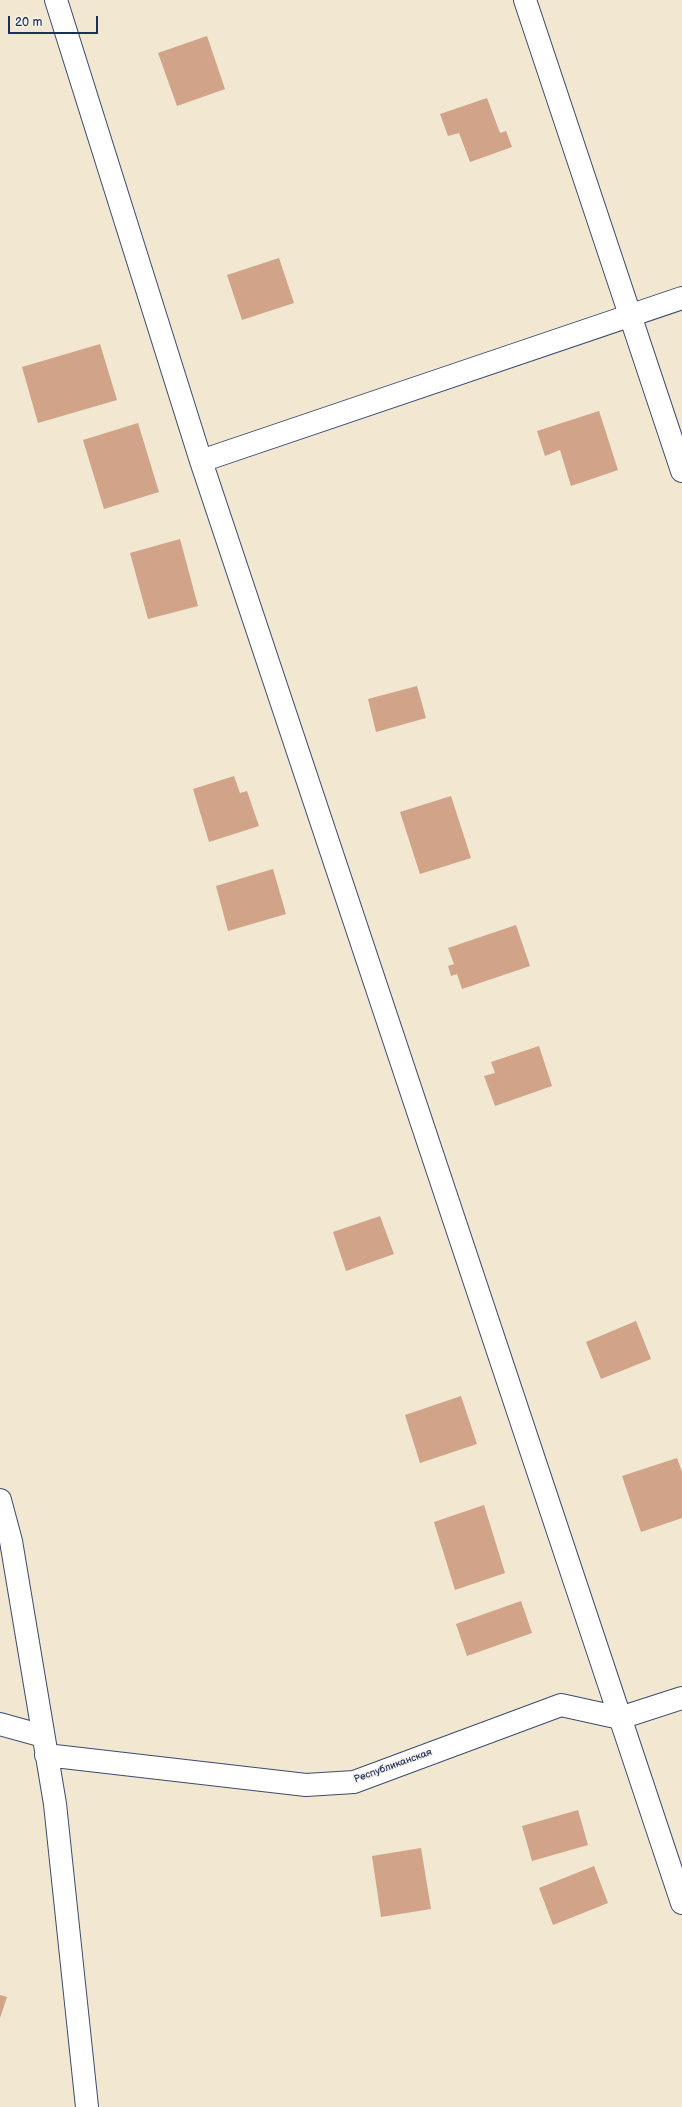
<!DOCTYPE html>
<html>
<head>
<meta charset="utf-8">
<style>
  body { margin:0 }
  #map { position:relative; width:682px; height:2107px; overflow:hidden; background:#f2e7d0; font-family:"Balsamiq Sans",sans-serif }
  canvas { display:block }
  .scale { position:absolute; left:8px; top:16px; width:90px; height:18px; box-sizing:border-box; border:2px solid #1b2f5e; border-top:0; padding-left:5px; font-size:12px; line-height:14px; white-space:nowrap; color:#1b2f5e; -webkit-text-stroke:3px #f7f3e8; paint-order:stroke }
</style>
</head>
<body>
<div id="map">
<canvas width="682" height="2107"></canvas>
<div class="scale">20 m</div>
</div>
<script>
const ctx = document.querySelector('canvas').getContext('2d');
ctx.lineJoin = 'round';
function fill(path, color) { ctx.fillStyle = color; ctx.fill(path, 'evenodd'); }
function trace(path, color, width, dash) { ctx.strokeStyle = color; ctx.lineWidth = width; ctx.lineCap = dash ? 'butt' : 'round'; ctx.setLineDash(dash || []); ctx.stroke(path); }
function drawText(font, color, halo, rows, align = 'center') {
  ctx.font = font + ' "Balsamiq Sans",sans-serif'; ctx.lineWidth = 3; ctx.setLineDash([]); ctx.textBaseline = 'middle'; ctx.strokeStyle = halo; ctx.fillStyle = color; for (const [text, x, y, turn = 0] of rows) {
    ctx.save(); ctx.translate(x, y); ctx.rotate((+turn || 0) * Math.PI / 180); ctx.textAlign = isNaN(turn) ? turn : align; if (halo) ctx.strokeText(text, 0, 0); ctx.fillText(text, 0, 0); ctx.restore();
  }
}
const building = new Path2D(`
  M207,36L225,89L177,106L158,53Z
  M487,98L500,133L506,131L512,147L470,162L459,133L448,136L440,114Z
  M279,258L294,303L242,320L227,275Z
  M100,344L117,400L38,423L22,367Z
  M599,411L618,470L571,486L560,450L545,456L537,431Z
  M138,423L159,492L104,509L83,440Z
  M180,539L198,606L148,619L130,553Z
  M417,686L426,718L376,732L368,699Z
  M234,776L240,793L247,791L259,826L209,842L193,789Z
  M451,796L471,858L420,874L400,812Z
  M273,869L286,914L228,931L216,886Z
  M516,925L530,966L462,989L457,974L451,976L448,966L454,964L448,948Z
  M539,1046L552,1086L495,1106L484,1076L495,1073L491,1062Z
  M380,1216L394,1254L346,1271L333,1232Z
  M636,1321L651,1359L601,1379L586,1342Z
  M461,1396L477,1444L420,1463L405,1415Z
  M677,1458L682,1472V1518L641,1532L622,1476Z
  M484,1505L505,1573L455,1590L434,1522Z
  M521,1601L532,1633L467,1656L456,1624Z
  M578,1810L588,1845L532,1861L522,1826Z
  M421,1848L431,1909L381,1917L372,1856Z
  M594,1866L608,1903L553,1925L539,1888Z
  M0,1995L7,1997L0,2018Z`);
const minor = new Path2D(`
  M56,0L201,461L682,1903
  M525,0L682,471
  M201,461L682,298
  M0,1500L11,1541L55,1804L87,2107
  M0,1724L43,1736
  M46,1755L306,1785L354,1782L561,1705L620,1718L682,1698`);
const streetNames = [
  ["Республиканская",393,1766,-20]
];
fill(building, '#d1a389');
trace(minor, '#3b4b6f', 24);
trace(minor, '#fff', 22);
drawText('10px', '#1b2f5e', '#f7f3e8', streetNames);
</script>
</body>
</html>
